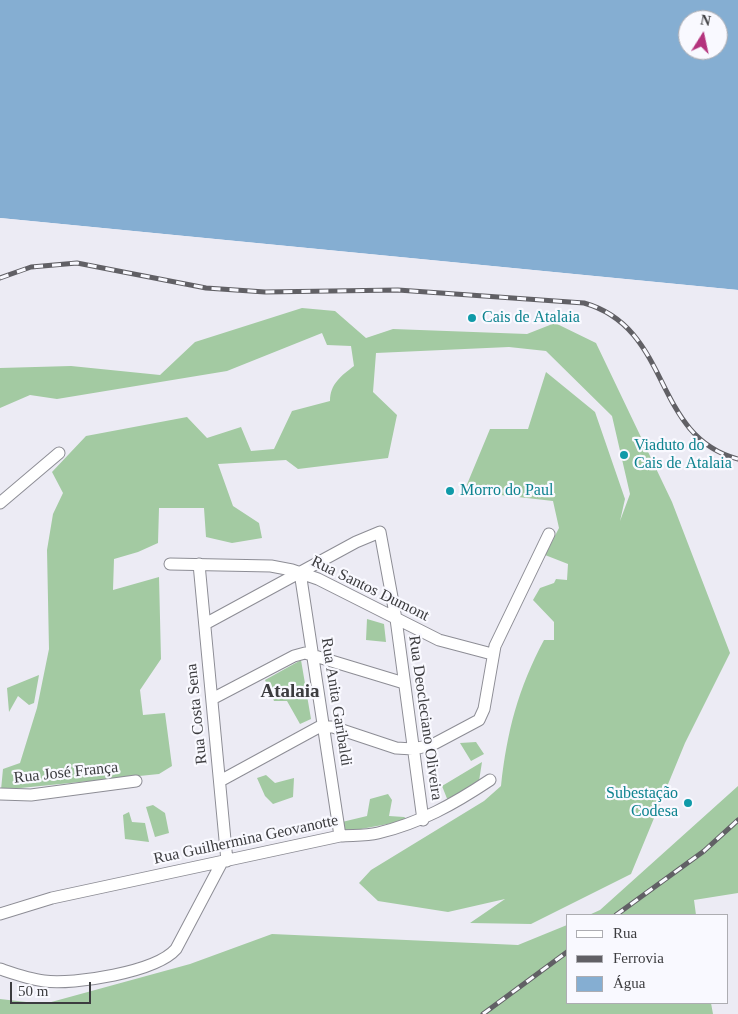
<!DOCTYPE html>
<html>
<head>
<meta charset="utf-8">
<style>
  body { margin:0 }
  #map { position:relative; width:738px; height:1014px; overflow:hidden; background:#ecebf4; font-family:Georgia,serif }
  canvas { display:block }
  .legend { position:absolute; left:566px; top:914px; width:162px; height:90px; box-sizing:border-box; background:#f9f9ff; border:1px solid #adadb2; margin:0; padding:6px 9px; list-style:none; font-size:15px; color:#3c3c3f }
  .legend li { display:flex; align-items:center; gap:10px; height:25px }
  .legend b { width:25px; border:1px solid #adadb2 }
  .north { position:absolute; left:678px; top:10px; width:50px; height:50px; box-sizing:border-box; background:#f9f9ff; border:1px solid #adadb2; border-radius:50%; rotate:10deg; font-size:14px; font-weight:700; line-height:20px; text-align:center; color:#3c3c3f }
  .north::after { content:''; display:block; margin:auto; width:18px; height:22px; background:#b4337d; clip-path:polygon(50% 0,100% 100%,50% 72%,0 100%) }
  .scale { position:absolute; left:10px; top:982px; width:81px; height:22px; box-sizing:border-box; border:2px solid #3c3c3f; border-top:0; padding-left:6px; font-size:15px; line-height:18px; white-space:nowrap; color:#3c3c3f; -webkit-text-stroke:4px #f9f9ff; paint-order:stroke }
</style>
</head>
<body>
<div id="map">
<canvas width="738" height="1014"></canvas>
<ul class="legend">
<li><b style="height:6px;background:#fff"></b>Rua</li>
<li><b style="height:6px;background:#616065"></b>Ferrovia</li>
<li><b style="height:14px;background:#85aed2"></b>Água</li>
</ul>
<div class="north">N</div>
<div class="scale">50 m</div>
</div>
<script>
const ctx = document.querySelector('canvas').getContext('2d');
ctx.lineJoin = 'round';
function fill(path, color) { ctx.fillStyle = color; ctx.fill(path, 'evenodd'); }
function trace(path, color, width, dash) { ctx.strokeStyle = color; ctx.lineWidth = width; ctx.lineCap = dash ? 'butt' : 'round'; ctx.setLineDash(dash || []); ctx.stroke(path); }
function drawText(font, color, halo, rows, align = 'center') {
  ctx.font = font + ' Georgia,serif'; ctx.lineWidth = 4.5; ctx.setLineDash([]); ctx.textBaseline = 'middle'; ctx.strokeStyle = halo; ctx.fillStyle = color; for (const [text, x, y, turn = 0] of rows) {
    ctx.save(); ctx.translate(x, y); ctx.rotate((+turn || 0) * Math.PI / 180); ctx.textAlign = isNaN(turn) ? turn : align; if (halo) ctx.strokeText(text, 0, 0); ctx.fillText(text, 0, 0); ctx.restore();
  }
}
const forest = new Path2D(`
  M302,308L335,311L366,338L393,329L527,334L555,323L596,343L672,502L730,653L685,743L631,874L531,924L470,923L505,899L448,912L378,901L359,883L371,870L484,801L501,786C507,731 518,689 544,640H554V622L533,600L540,588L554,583L556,579L567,580L568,564L545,555L559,528L553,501L483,493L470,497L463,494L490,429H528L546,372L595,412L625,499L620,521L630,494L612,416L546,351L509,347L376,353L373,392L397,415L388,458L298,469L286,460L218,464L233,506L259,523L262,538L232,543L206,537L204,508H159L158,543L138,552L114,559L113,590L159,577L161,659L140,690L143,715L165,713L172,766L159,774L1,790L3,769L20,763L37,708L49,649L47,550L53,514L63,493L52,472L86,436L187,417L207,438L241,427L251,451L274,449L292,411L330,401C330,384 341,376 354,366L351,346L327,345L322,333L227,371L57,399L30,395L0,408V368L71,366L160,375L195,342Z
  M367,619L384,624L386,642L366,640Z
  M301,660L311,719L300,724L287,701H274L265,680Z
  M39,675L34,703L29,705L18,696L9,712L7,688Z
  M476,742L484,754L471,761L460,743Z
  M482,762L479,781L448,801L442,786Z
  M266,775L275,783L294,778L293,797L273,804L265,796L257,778Z
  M738,786V893L694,900L696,915H589L600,910Z
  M388,794L392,800L389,816L404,817L409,820L345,832L342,822L367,816L370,799Z
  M153,805L165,813L169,833L155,837L146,807Z
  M129,812L132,822L145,823L149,842L125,839L123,815Z
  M567,925V1003H711L713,1014H0V999L44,1004L190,964L272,934L518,945Z`);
const water = new Path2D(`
  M0,0H738V290L0,218ZM688,20H718V50H688Z`);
const pier = new Path2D(`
  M0,218L738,290V293L0,220Z`);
const street = new Path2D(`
  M0,503L59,453
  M170,564L271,566L292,570L318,579L439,640L492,654
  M199,564L227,861
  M300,572L340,836
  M205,624L356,542L380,532L396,619L423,820
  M212,699L294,656L305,653L404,683
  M220,781L319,727H333L396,748L413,749L432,745L479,720L484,709L495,646L549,534
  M0,794L31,795L136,781
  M0,914L52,898L340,836C353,835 366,836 378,833C420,823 454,804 490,780
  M0,969C15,974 29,979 44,981C74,985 156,972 176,949L222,862`);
const rail = new Path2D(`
  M0,278L31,267L77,263L206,288L265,292L398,290L584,303C673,328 651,436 738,459
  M616,915L704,851L738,820
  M483,1014L567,952`);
const markers = [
  [472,318,5,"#0f9aa8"],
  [624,455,5,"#0f9aa8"],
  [450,491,5,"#0f9aa8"],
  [688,803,5,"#0f9aa8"]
];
const cultureNames = [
  ["Cais de Atalaia",482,318],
  ["Viaduto do",634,446],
  ["Cais de Atalaia",634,464],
  ["Morro do Paul",460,491],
  ["Subestação",678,794,"right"],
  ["Codesa",678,812,"right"]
];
const streetNames = [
  ["Rua Santos Dumont",370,589,26],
  ["Rua Anita Garibaldi",336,702,81],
  ["Rua Costa Sena",197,714,-96],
  ["Rua Deocleciano Oliveira",425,718,82],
  ["Rua José França",66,773,-6],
  ["Rua Guilhermina Geovanotte",246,840,-12]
];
const quarterNames = [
  ["Atalaia",290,692]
];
fill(forest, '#a3caa2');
fill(water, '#85aed2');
fill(pier, '#ecebf4');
trace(street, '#8d8d95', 13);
trace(street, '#fff', 11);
trace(rail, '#616065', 5);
trace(rail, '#f9f9ff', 3, [9]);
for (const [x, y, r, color] of markers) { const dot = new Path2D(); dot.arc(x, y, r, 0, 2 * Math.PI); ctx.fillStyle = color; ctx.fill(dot); trace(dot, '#f9f9ff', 2); }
drawText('16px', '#0d838f', '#f9f9ff', cultureNames, 'left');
drawText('16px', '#3c3c3f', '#f9f9ff', streetNames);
drawText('bold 19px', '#3c3c3f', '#f9f9ff', quarterNames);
</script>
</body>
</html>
